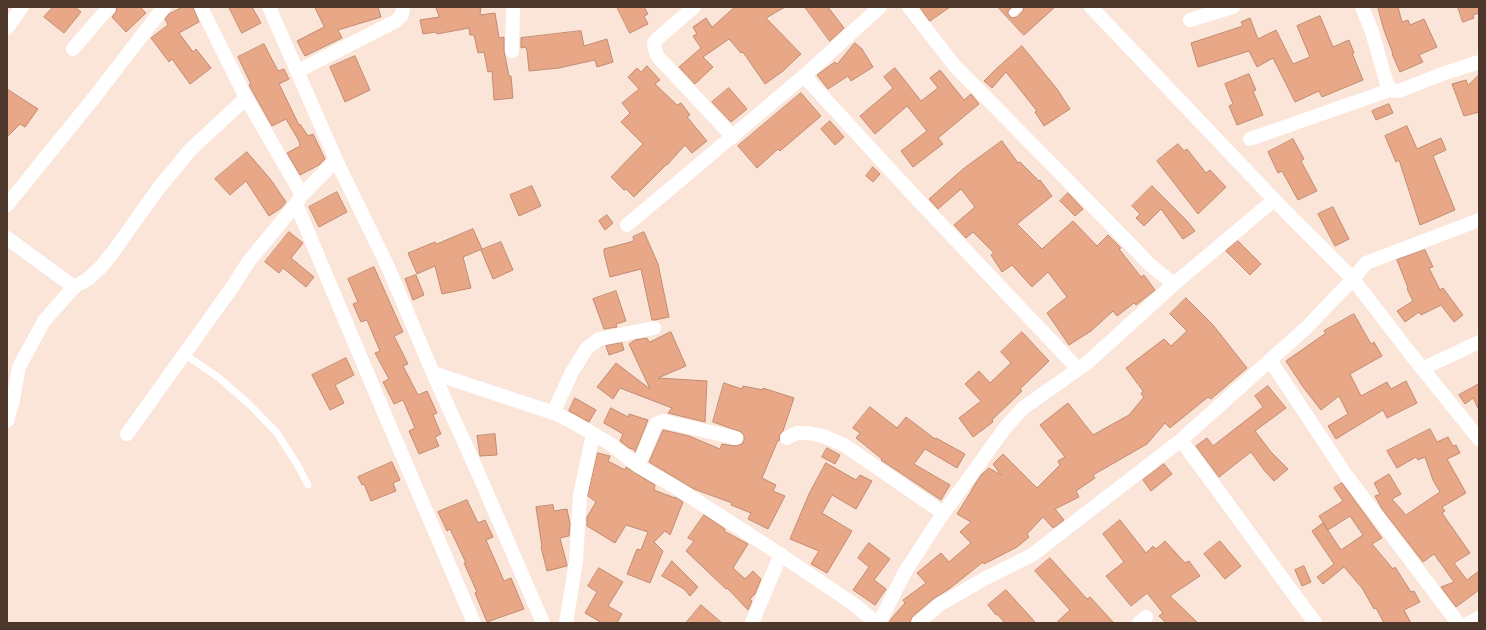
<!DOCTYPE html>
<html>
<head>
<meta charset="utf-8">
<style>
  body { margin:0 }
  #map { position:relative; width:1486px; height:630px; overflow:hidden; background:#fbe4d8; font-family:"Noto Sans",sans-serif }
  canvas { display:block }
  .frame { position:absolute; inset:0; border:8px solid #4d372b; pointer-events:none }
</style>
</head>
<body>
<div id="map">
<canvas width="1486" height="630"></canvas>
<div class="frame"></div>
</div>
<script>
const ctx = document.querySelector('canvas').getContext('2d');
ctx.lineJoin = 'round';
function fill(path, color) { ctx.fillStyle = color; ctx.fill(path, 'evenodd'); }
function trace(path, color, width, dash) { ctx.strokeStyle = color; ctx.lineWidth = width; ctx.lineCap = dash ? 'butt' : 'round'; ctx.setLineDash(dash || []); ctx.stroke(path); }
const building = new Path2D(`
  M53,7H75L81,12L64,33L44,17Z
  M117,7H140L146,13L126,32L112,17L116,12Z
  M183,7H193L199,22L179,33L193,52L196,49L211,68L190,84L172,59L169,62L151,38L168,25L165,19L169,14Z
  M229,7H252L261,23L242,33Z
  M315,7H378L381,17L338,30L342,38L305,56L297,41L324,27Z
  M436,7H481L480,15L495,13L499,38L504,37V51L509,76H511L513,98L494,100L492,71L488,72L484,52L478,53L474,35H470L469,28L437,34L436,32L423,34L420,20L439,17Z
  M617,7H644L648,14L644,16L648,24L630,33Z
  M735,7H785L766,18L801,54L783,71L765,84L743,52L741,53L729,39L703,57L713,67L695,84L679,67L701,48L693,36L697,34L693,27L706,18L712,27Z
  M805,7H828L844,28L830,41Z
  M920,7H950L930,21Z
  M998,7H1012L1008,11V14L1012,18L1017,17L1023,11L1024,7H1055L1024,35Z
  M1378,7H1398L1402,22L1408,20L1410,25L1424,19L1437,47L1419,55L1423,62L1400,72L1392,54H1393L1384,30Z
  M1458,7H1479V13L1473,15L1474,18L1463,22Z
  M1320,16L1333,47L1349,40L1354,53H1352L1363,80L1322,97L1319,91L1295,102L1273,58L1257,67L1249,51L1198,67L1191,43L1243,26L1241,22L1250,18L1258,39L1276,30L1293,64L1310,57L1297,26Z
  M581,31L584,46L607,39L613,62L597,67L595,60L559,68L529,71L527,50L525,47L521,48V38Z
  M855,43L862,49L873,67L851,81L848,76L828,89L817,75L835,62L837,64Z
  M264,44L278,71L284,69L289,79L279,84L299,125L300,124L308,136L313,134L325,159L319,165L300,175L287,153L300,146L299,141L286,119L272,126L249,85L251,84L238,57Z
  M1022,46L1057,89L1070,109L1044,126L1035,112L1037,111L1006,72L992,88L984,81L995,70Z
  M355,56L370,90L345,102L330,67Z
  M647,66L660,80L655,84L677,105L681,103L690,115L687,117L707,141L692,153L685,145L667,165V164L634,197L626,189L624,190L611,177L643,144L621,122L630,113L622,103L639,89L628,77L637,68L641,72Z
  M895,68L921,101L938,88L930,78L940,70L964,100L971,94L979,104L938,138L943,144L913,167L901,151L927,131L907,106L875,134L860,116L893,88L884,77Z
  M1249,74L1256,90L1253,91L1263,115L1237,125L1229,106L1233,104L1225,84Z
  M1479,75V112L1464,116L1452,84L1466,80L1468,85Z
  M729,88L747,109L731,122L712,102Z
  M7,89L38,109L25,127L20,124L7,137Z
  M801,93L821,116L780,151L778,149L757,168L738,146Z
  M1389,104L1393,113L1376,120L1372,111Z
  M830,121L844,137L835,145L821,129Z
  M1407,126L1417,149L1441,138L1446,150L1433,156L1455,210L1420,225L1399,160L1396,162L1385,136Z
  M1293,139L1304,159L1301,161L1317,191L1298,200L1282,171L1278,173L1268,152Z
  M1002,141L1018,163L1020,162L1039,181L1040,180L1052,196L1017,224L1042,249L1073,221L1097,246L1108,235L1121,248L1119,249L1141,277L1144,275L1155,290L1136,305L1134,303L1117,316L1113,311L1091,331L1069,345L1047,313L1067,297L1048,272L1032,287L1012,265L1002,272L991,255L994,253L973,232L966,238L954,225L975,207L961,189L938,209L929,199L963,169Z
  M1178,144L1184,151L1187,149L1206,173L1210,170L1226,187L1198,214L1157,161Z
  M247,152L271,180L286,202L281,208L269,216L246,181L230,195L215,179Z
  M873,167L880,174L873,182L866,176Z
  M532,186L541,206L519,216L510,195Z
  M1152,186L1187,221L1195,231L1183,239L1161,209L1144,226L1136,218L1140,214L1132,206Z
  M337,192L347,212L319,227L309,207Z
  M1068,193L1083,209L1075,216L1060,201Z
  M1333,207L1349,239L1335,246L1318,214Z
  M607,215L613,223L605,230L599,221Z
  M473,229L482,249L463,257L471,288L442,294L435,266L417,274L408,253L435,242L436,244Z
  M289,232L303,243L291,258L314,277L306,287L283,268L279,273L265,262Z
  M644,232L658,264L669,317L655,320H652L641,269L610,277L604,253V249L634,241L633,237Z
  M1238,241L1261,264L1250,275L1226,251Z
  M501,242L513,270L493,279L481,250Z
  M1425,250L1433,267L1429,268L1440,290L1443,288L1463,315L1454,322L1441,305L1421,315L1419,312L1405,322L1397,311L1413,301L1407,289L1408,288L1397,260Z
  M374,267L403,332L394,336L408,364L403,366L418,395L427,391L437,413L433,415L441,434L435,437L439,446L419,454L409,431L415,428L403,400L394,404L383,382L389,379L375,353L380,351L367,320L361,322L353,304L358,302L348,279Z
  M416,275L424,295L413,300L405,279Z
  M616,291L626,321L616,324L617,327L604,329L593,299Z
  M1186,298L1213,325L1247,368L1211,399L1208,397L1170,428L1165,423L1147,444L1093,475L1095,478L1076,491L1079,497L1055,509L1064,520L1053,528L1043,517L1027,534L1029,537L1017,547L984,564L983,562L949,589L933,599L912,617L910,623H889L891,619L905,603L903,600L926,583L917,573L941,553L949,562L971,543L960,532L971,522L957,514L972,490V489L981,475L989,468L1001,475L993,464L1003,454L1037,488L1060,465L1058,461L1065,457L1040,425L1068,403L1093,435L1129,415L1144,397L1141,394L1143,391L1126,368L1164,339L1171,346L1187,331L1170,314Z
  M1354,314L1371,344L1374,342L1382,356L1350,374L1361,396L1387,382L1391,389L1406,381L1417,403L1387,418L1383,410L1336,439L1328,426L1348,414L1339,396L1321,410L1303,387L1286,361L1326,333L1324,331Z
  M671,332L686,366L658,378L707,381L705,422L668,413L672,408L620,388L613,399L597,387L616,363L650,389L629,344L635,340L647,338L649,342Z
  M1022,332L1049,361L1020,389L1022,391L992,420L993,422L973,437L959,418L981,401L965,384L979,371L990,383L1011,363L1001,352Z
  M622,343L624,350L609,355L606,346Z
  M346,358L354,375L335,385L344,403L330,410L312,375Z
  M724,383L742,389L743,386L763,390V388L794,398L783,431L780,434L779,441L778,440L762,478L776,485L773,491L785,496L768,529L748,519L751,513L731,505L732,503L694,489L649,462L663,430L689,436L720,449L722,444L734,446L742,444L744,440V435L741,432L713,422Z
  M1479,384V410L1473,398L1465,404L1459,395Z
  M1268,386L1286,408L1255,431L1271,452L1288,469L1274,481L1264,470L1251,452L1219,477L1196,446L1207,438L1213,446L1263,407L1255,396Z
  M575,398L596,410L589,422L569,411Z
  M870,407L897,428L906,417L935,439L936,438L965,454L957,468L925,449L914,464L950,485L941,500L881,460L882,459L856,438L860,433L853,428Z
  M611,408L628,417L629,414L648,420L635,452V450L629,448L620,441L623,434L604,423Z
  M1430,429L1437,442L1448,437L1453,446L1456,445L1460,453L1447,459L1466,493L1442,507L1445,511L1442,513L1470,553L1454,563L1467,580L1479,571V590L1456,607L1441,587L1454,582L1434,554L1423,562L1382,509L1375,496L1380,494L1374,483L1389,474L1401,494L1392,499L1406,515L1440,492L1433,480L1425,457L1418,460L1416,457L1397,468L1387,451Z
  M495,434L497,455L480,456L477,436Z
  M827,448L840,455L835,464L822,457Z
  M598,453L610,456L608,461L625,470L626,467L655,485L654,490L675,498V497L683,502L670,535L665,531L654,542L663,551L650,583L627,574L637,549L641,550L648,532L626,525L615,543L587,526V517L596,502L588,496Z
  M392,462L400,480L393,483L396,491L371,501L364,484L362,485L358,477Z
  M826,463L856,480L860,475L872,481L856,509L832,495L822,513L852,531L827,573L811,564L819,551L790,539L809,494Z
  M1164,464L1172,474L1151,491L1143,480Z
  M1342,483L1382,538L1372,544L1393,569L1395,567L1411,592L1414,591L1420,602L1404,610L1411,623H1384L1376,608L1374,609L1362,588L1344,567L1323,584L1317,577L1334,564L1312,531L1323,523L1341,550L1363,535L1350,516L1328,530L1319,516L1343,501L1334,488Z
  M467,500L478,523L485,520L493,537L486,540L504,581L511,578L524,609L487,622L475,593L477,592L464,563H466L450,529L447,531L438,512Z
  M553,505L554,511L567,509L570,524L569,536L560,538L567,565V566L547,571L541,547H542L536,507Z
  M704,515L725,529L724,531L748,544L733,568L745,579L753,571L761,579L755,594L750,599L752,601L748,610L727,588L726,589L686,551L694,541L688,538Z
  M1120,520L1146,553L1153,546L1156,549L1165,541L1185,563L1189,561L1200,576L1170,596L1198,623H1166L1159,616L1163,613L1147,593L1131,606L1106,576L1124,562L1103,534Z
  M1220,541L1241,566L1225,579L1204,554Z
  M869,543L890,559L874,580L886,589L875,605L853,590L869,567L858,558Z
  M1050,558L1087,599L1090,597L1114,623H1056L1070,610L1035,571Z
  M672,561L698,587L690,596L684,589L662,576Z
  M1304,566L1311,582L1302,586L1295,570Z
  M599,568L623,582L608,606L622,614L617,623H602L585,613L597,592L588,586Z
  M1006,590L1036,623H1005L997,614L996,615L988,605Z
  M701,605L722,623H686Z`);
const service = new Path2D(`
  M1013,13L1019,7
  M184,354L218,377L249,404L277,433L297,464L308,485`);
const minor = new Path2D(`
  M201,7L246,98
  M269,7L336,160L388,267L433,373L557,414L576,424L609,443L638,466L675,487L769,547L852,603L877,623
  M694,7L657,39L654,43L655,50L658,57L733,137
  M909,7L954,65L1131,245L1150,265L1174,284
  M1091,7L1286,212L1353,279L1409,352L1479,439
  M1362,7L1372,32L1387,84L1390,90L1399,91L1442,74L1479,62
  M1190,20L1233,7
  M7,28L22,7
  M73,49L109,7
  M512,51L513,7
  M298,71L396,21L402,15L403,7
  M804,76L917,199L1078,369
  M1250,139L1390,90
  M296,204L382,408L474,623
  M7,205L93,99L164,7
  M627,225L804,76L880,7
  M7,238L74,287
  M1270,360L1346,475L1458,623
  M1422,369L1479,342
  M433,373L479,475L543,623
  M553,413L572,372L587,348L599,339L654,328
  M7,421L13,400L19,367L44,321L74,287L88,279L100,268L113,252L158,189L190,150L246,98L302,195
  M127,434L231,289L249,261L296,204L302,195L336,160
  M787,438L797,433H808L823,436L844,445L943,513
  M1181,440L1315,623
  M638,466L656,424L663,421L736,438
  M566,623L576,561L580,495L593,434
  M752,623L781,554
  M879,623L905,572L940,518L1005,428L1023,408L1087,363L1174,284L1274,200
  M918,623L939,605L984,579L1032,555L1181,440L1306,328L1353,279L1366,263L1479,220
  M1139,623L1146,617
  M1469,623L1479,618`);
fill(building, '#e8a787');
trace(building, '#c18c71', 1);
trace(service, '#fff', 7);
trace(minor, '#fff', 14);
</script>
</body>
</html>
